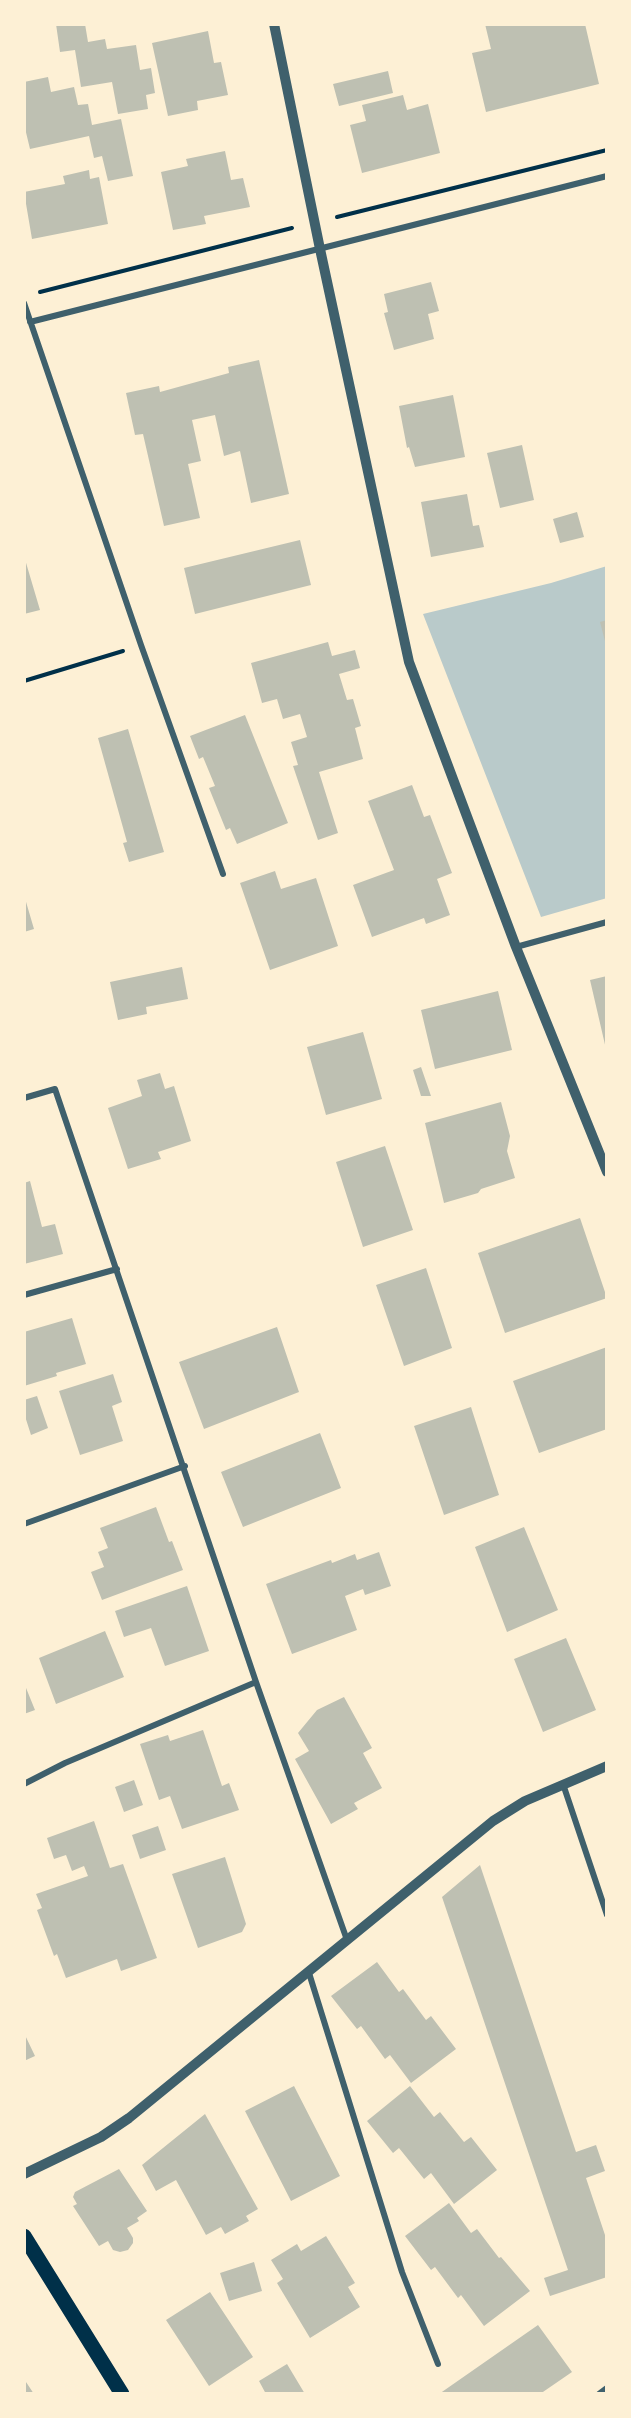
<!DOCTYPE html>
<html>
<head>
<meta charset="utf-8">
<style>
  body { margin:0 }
  #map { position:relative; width:631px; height:2418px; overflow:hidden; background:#fdf0d5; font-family:"Noto Serif",serif }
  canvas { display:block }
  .frame { position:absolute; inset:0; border:26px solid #fdf0d5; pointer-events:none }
</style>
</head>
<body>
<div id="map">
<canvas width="631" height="2418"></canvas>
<div class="frame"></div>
</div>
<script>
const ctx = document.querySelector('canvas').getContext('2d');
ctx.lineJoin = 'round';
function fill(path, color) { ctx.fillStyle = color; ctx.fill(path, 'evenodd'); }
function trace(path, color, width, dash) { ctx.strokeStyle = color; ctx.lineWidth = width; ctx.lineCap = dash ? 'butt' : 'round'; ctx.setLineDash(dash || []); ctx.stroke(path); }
const green = new Path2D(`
  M607,566V898L541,917L423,614L551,583Z`);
const building = new Path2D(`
  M56,24H85L88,42L105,39L107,49L136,45L140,70L151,68L155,93L146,95L148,109L118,114L112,82L81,87L75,50L60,52Z
  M485,24H585L599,84L486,112L472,53L491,49Z
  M208,31L214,63L221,62L228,95L197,101L198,110L168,116L152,43Z
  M388,71L393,93L339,106L333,84Z
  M48,77L51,92L74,87L78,105L88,104L92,125L121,119L133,176L108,181L102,156L94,158L89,136L30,149L24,124V82Z
  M403,95L407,110L428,104L440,153L362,173L350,125L366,121L362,105Z
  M225,151L231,180L243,178L250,207L204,216L206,224L173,230L161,172L188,166L186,159Z
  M89,170L90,179L99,177L108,224L32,239L24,192L65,184L63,176Z
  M431,282L439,311L428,314L434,339L394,350L384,313L388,312L384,294Z
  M259,360L289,494L251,503L240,451L224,456L215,415L192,420L201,461L188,464L200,518L164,526L143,434L135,435L126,393L159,386L160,392L229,373L228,367Z
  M453,395L465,457L415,467L409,447L407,448L399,406Z
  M522,445L534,500L500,508L487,453Z
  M467,494L473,526L479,525L484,547L431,557L421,502Z
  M577,512L584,537L560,543L553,519Z
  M300,540L311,585L195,614L184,568Z
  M24,556L40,610L24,614Z
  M607,620V644L606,645L600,622Z
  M328,642L332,656L355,650L360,668L339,674L347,700L353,699L361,726L355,728L363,759L319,772L338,833L318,840L293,766L298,765L291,742L307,737L300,714L283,719L277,699L262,703L251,663Z
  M245,715L288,823L237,844L230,828L226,830L209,788L215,786L203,757L199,759L190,736Z
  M128,729L164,852L129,862L123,843L127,842L98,738Z
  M412,785L424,817L430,815L452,873L437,879L450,915L426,924L424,918L372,937L353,885L394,870L368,801Z
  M275,871L281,889L316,878L338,946L270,970L240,883Z
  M24,895L34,929L24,932Z
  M182,967L188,999L146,1007L147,1014L118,1020L110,982Z
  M607,976V1049H606L590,980Z
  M498,991L512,1050L435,1069L421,1010Z
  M363,1032L382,1099L326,1115L307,1047Z
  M421,1067L431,1096H421L413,1070Z
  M160,1073L165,1089L174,1086L191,1141L158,1152L161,1159L128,1169L108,1108L142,1096L137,1080Z
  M501,1102L510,1136L507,1151L515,1178L481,1189L478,1193L444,1203L425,1123Z
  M385,1146L413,1230L363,1247L336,1162Z
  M30,1181L42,1227L55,1224L63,1254L24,1264V1183Z
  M580,1218L607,1298L505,1333L478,1253Z
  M426,1268L452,1348L404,1366L376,1285Z
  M72,1318L86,1364L56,1373L57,1376L24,1386V1332Z
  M277,1327L299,1392L204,1429L179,1362Z
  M607,1347V1429L539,1453L513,1381Z
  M113,1374L122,1402L112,1406L123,1441L80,1455L59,1391Z
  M37,1396L48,1428L31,1435L24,1413V1400Z
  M471,1407L499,1495L444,1515L414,1426Z
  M320,1433L341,1488L243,1527L221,1472Z
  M156,1507L169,1542L172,1541L183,1570L102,1600L91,1572L104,1567L98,1552L108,1548L100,1528Z
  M524,1527L558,1610L507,1632L475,1547Z
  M379,1552L391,1586L365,1595L363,1589L345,1596L357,1630L292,1654L266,1584L331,1560L332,1563L355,1554L357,1560Z
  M187,1586L209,1651L165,1666L151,1628L124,1637L115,1611Z
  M105,1631L124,1677L56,1704L39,1658Z
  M566,1638L596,1710L543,1732L514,1659Z
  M24,1683L35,1710L24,1714Z
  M344,1697L372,1748L363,1753L382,1788L354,1803L358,1809L331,1824L295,1759L309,1751L298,1733L317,1710Z
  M203,1730L222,1786L229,1783L239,1810L182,1829L170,1796L159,1800L140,1744L168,1735L170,1741Z
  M134,1780L143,1805L124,1812L115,1787Z
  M94,1821L110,1868L123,1864L157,1958L121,1971L117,1959L66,1978L57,1954L54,1956L37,1910L42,1908L36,1894L88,1876L84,1866L72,1871L66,1855L54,1859L47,1838Z
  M158,1826L166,1850L140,1859L132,1835Z
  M225,1857L246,1924L242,1932L198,1948L172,1874Z
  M480,1865L576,2152L596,2145L605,2171L586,2178L607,2241V2277L550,2296L544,2278L568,2270L442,1897Z
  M377,1962L399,1992L403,1989L426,2020L431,2016L456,2049L411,2083L390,2055L385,2059L361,2026L357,2029L331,1996Z
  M24,2033L35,2056L24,2061Z
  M294,2086L340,2176L291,2201L245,2111Z
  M410,2086L434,2117L440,2112L464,2142L471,2137L497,2170L454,2204L431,2173L424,2179L399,2148L393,2153L367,2121Z
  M205,2114L258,2209L246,2216L249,2221L225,2234L221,2227L206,2235L176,2180L156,2191L142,2165Z
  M119,2169L147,2211L137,2218L139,2221L127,2228L133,2238V2243L128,2250L120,2252L113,2250L108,2241L99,2246L73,2206L77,2204L73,2197L75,2192Z
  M449,2203L471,2233L477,2229L499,2258L501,2257L530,2291L484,2326L461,2295L458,2298L435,2267L431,2270L405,2236Z
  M326,2236L355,2283L348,2287L360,2307L310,2338L277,2283L283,2279L271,2260L297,2244L301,2251Z
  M254,2262L262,2291L229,2301L220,2273Z
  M210,2292L253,2357L209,2386L166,2320Z
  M538,2325L572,2372L540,2394H439Z
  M287,2364L305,2394H266L259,2381Z
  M24,2379L34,2394H24Z`);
const path = new Path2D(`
  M337,217L607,150
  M40,292L292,228
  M24,681L123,651`);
const minor = new Path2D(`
  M24,303L141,645L223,874
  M30,322L607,176
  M516,947L607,922
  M24,1098L55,1089L256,1682L347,1940
  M24,1295L117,1269
  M24,1524L185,1466
  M24,1784L65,1763L256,1682
  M563,1784L607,1915
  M309,1973L402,2272L438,2364
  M599,2394L607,2388`);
const tertiary = new Path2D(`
  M274,24L320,249L409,662L516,947L607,1172
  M24,2174L101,2137L129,2118L493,1821L525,1801L607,1766`);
const primary = new Path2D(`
  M24,2236L122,2394`);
fill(green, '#b9caca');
fill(building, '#bec0b2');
trace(path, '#003049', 4);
trace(minor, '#3f606c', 6);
trace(tertiary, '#3f606c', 10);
trace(primary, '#003049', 15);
</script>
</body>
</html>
